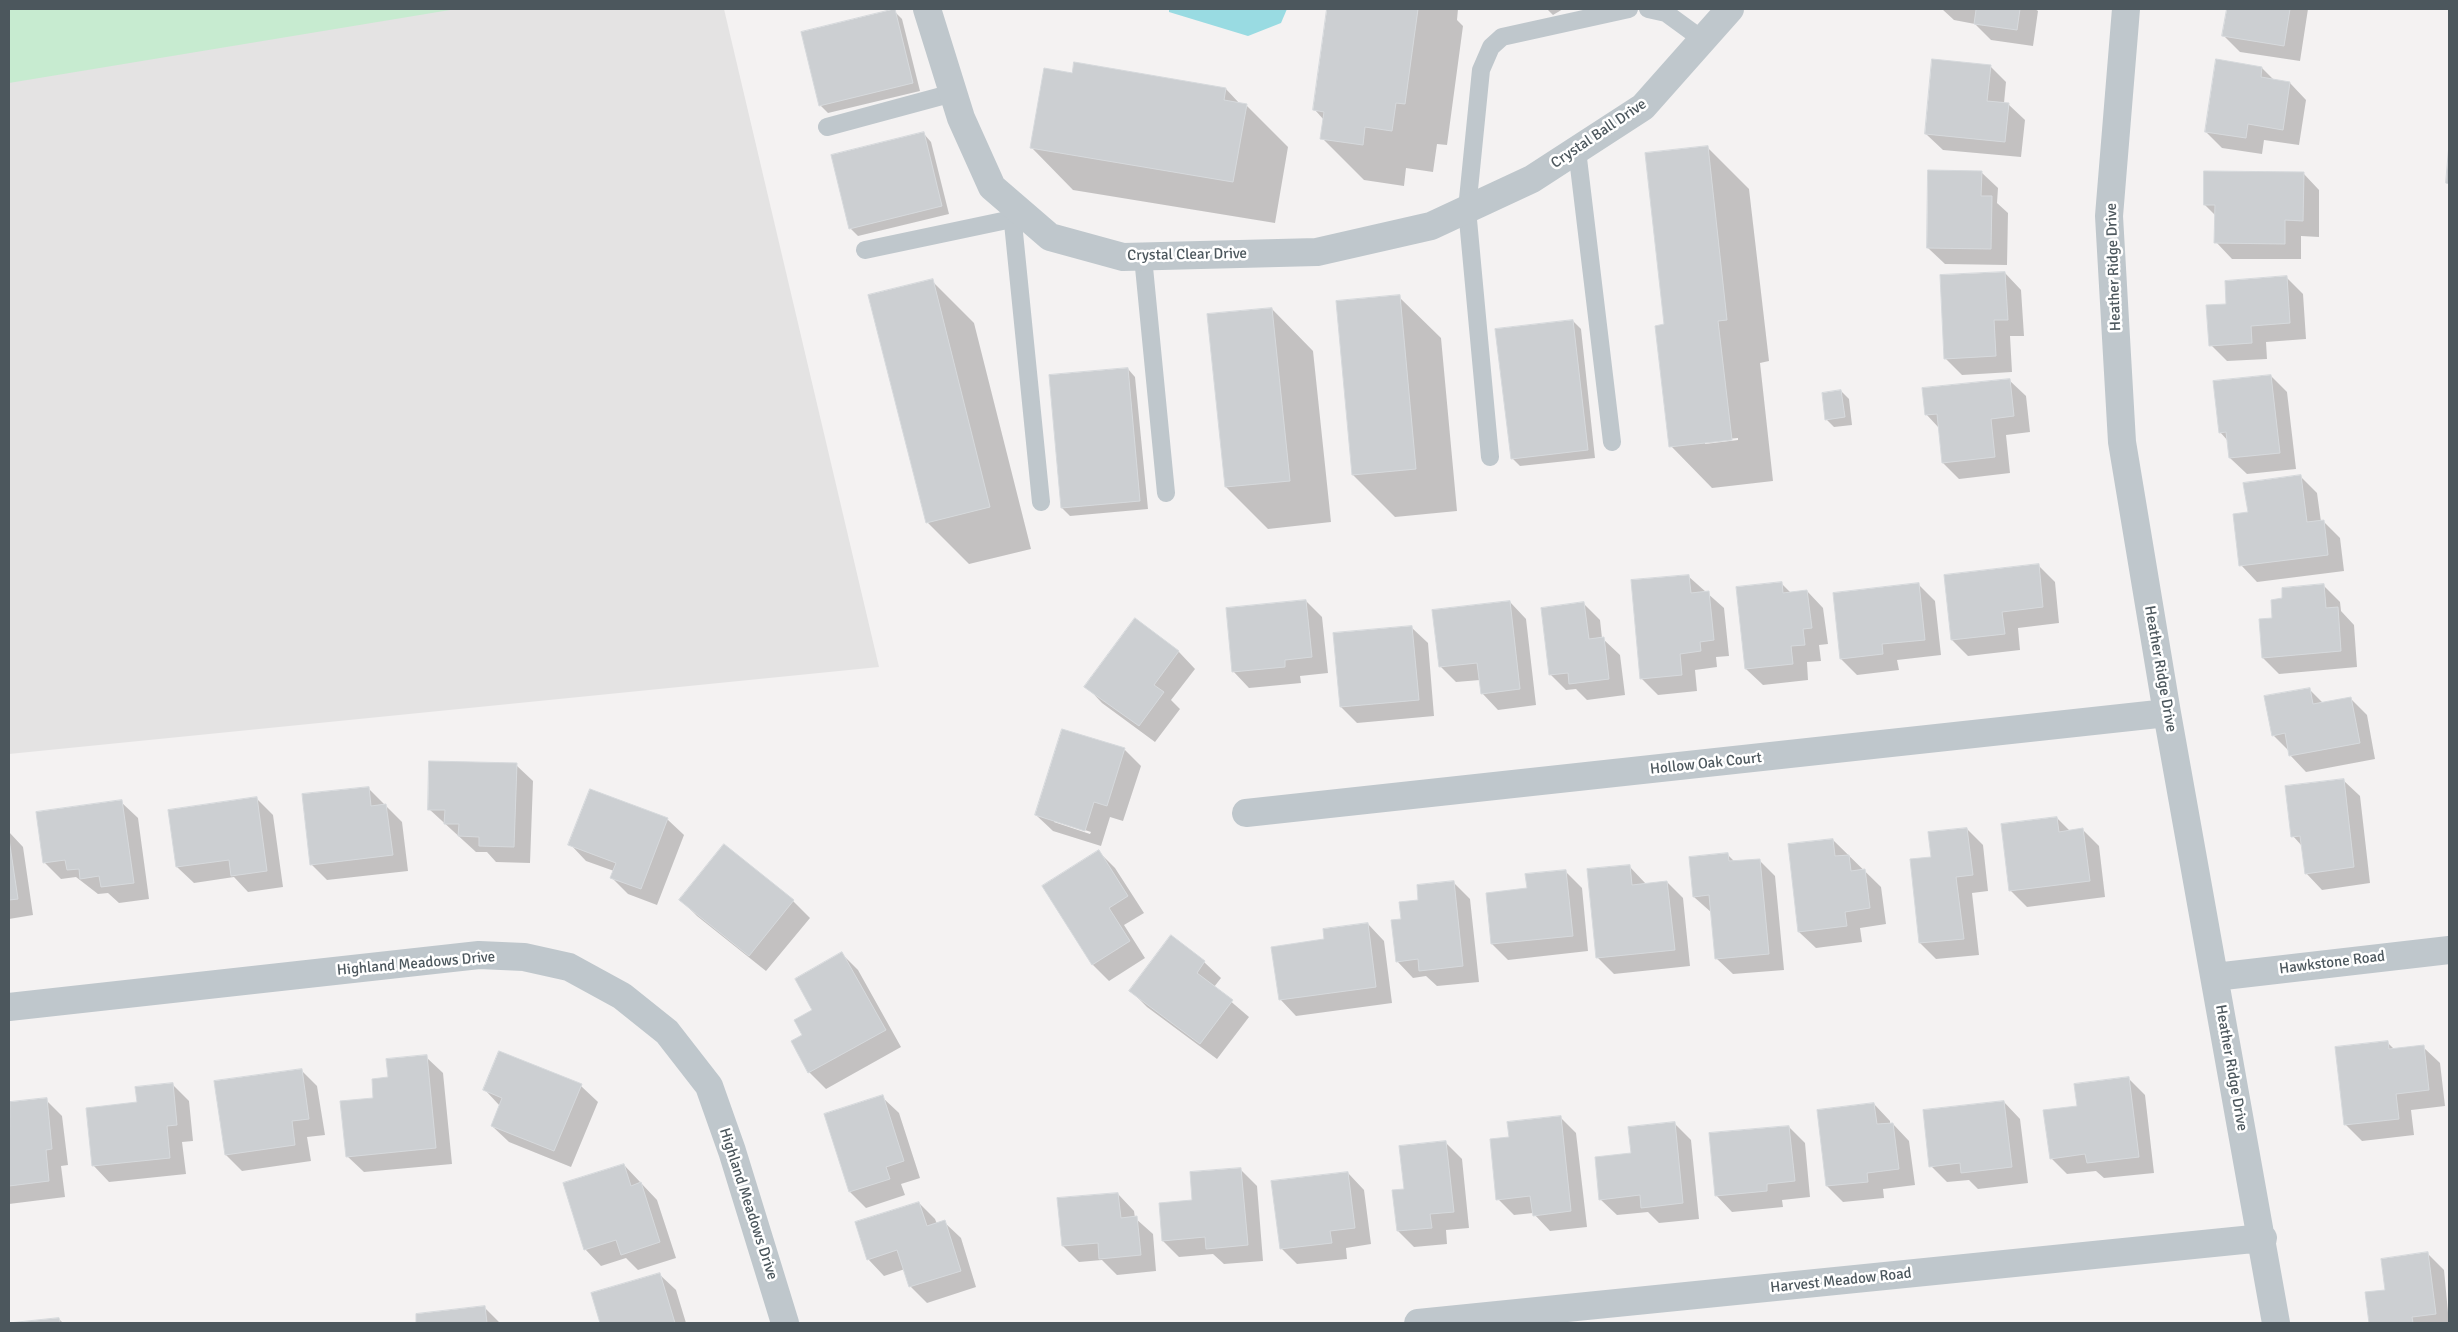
<!DOCTYPE html>
<html>
<head>
<meta charset="utf-8">
<style>
  body { margin:0 }
  #map { position:relative; width:2458px; height:1332px; overflow:hidden; background:#f4f2f2; font-family:Signika,sans-serif }
  canvas { display:block }
  .frame { position:absolute; inset:0; border:10px solid #4c575d; pointer-events:none }
</style>
</head>
<body>
<div id="map">
<canvas width="2458" height="1332"></canvas>
<div class="frame"></div>
</div>
<script>
const ctx = document.querySelector('canvas').getContext('2d');
ctx.lineJoin = 'round';
function fill(path, color) { ctx.fillStyle = color; ctx.fill(path, 'evenodd'); }
function trace(path, color, width, dash) { ctx.strokeStyle = color; ctx.lineWidth = width; ctx.lineCap = dash ? 'butt' : 'round'; ctx.setLineDash(dash || []); ctx.stroke(path); }
function drawText(font, color, halo, rows, align = 'center') {
  ctx.font = font + ' Signika,sans-serif'; ctx.lineWidth = 5; ctx.setLineDash([]); ctx.textBaseline = 'middle'; ctx.strokeStyle = halo; ctx.fillStyle = color; for (const [text, x, y, turn = 0] of rows) {
    ctx.save(); ctx.translate(x, y); ctx.rotate((+turn || 0) * Math.PI / 180); ctx.textAlign = isNaN(turn) ? turn : align; if (halo) ctx.strokeText(text, 0, 0); ctx.fillText(text, 0, 0); ctx.restore();
  }
}
const education = new Path2D(`
  M9,9H724L879,667L9,754Z`);
const green = new Path2D(`
  M9,9H456L9,83Z`);
const water = new Path2D(`
  M1169,9H1287L1281,23L1248,36L1169,12Z`);
const shadow = new Path2D(`
  M1328,9H1458L1457,20L1463,26L1447,145L1437,144L1433,172L1406,168L1404,186L1364,180L1322,138L1324,120L1315,110Z
  M1547,9H1563L1553,15Z
  M1942,9H2035L2038,11L2033,46L1991,40L1975,24L1954,20Z
  M2228,9H2308L2300,61L2240,52L2223,35Z
  M894,11L902,19L920,91L828,113L820,105Z
  M1990,66L2006,82L2004,103L2008,104L2025,120L2021,157L1943,150L1926,134Z
  M2262,68L2275,81L2290,83L2306,100L2299,145L2264,140L2262,154L2222,148L2206,132Z
  M1073,74L1226,89L1240,104L1246,105L1288,147L1275,223L1073,190L1032,148Z
  M924,134L931,142L949,214L858,236L850,228Z
  M1707,147L1749,189L1769,361L1760,363L1773,481L1712,488L1671,446L1666,325ZM1738,438V440L1705,444V441Z
  M1981,172L1998,188L1997,203L2008,213L2007,265L1945,264L1928,248Z
  M2303,173L2319,190V237L2301,236V259H2232L2216,242V216L2205,205Z
  M2005,273L2021,290L2024,336H2010L2012,372L1962,375L1945,358Z
  M2286,277L2303,294L2306,339L2266,342L2267,359L2227,361L2211,345L2228,305Z
  M932,281L974,323L1031,549L969,564L927,522Z
  M1399,297L1441,338L1457,511L1395,517L1353,475Z
  M1272,309L1313,351L1331,522L1268,529L1226,487Z
  M1573,321L1581,329L1595,458L1520,466L1512,458Z
  M1128,369L1135,377L1148,509L1070,516L1062,508Z
  M2271,376L2287,392L2296,469L2247,474L2230,458L2228,441L2220,432Z
  M2009,380L2026,396L2030,432L2006,435L2010,473L1959,479L1943,463L1939,428L1926,414Z
  M1841,391L1849,399L1852,425L1834,427L1826,419Z
  M2301,477L2317,493L2321,522H2324L2340,538L2344,571L2257,582L2241,565L2249,513Z
  M2038,565L2055,582L2059,623L2018,628L2020,650L1968,656L1952,640Z
  M1688,576L1724,608L1729,656L1716,657L1717,667L1695,670L1697,691L1658,695L1642,679Z
  M1781,583L1791,593L1807,591L1823,608L1828,644L1819,645L1821,661L1807,662L1808,680L1763,685L1746,669Z
  M1919,585L1935,601L1941,655L1897,660L1899,670L1857,675L1841,659Z
  M2323,585L2340,602L2341,611L2354,625L2357,667L2279,674L2263,658L2274,620L2283,600Z
  M1306,601L1322,617L1328,673L1300,676L1301,683L1249,688L1233,671Z
  M1510,602L1526,619L1536,705L1498,710L1482,693L1480,680L1456,682L1440,666Z
  M1584,604L1600,620L1602,638L1620,655L1625,695L1587,700L1576,689L1566,690L1550,674Z
  M1135,620L1179,652L1195,669L1171,700L1180,709L1155,742L1102,703L1086,686Z
  M1411,627L1428,643L1434,716L1357,723L1341,707Z
  M2309,689L2324,704L2350,698L2367,715L2375,759L2306,772L2290,755L2289,751L2273,735Z
  M1124,749L1141,766L1123,821L1110,817L1101,846L1053,831L1036,815ZM1054,820L1091,832L1090,834L1054,822Z
  M516,765L533,781L530,863L496,862L487,852H476L429,809Z
  M2343,780L2360,796L2370,883L2322,890L2306,873L2302,846L2293,836Z
  M368,788L402,822L408,871L327,880L311,864Z
  M256,798L273,815L283,887L248,892L234,877L194,883L177,867Z
  M121,802L138,818L149,899L119,903L108,893L98,894L76,877L61,879L45,863Z
  M2057,818L2070,831L2083,830L2099,846L2105,897L2027,907L2011,891Z
  M667,819L684,835L657,905L628,894L612,878L614,871L586,861L570,844Z
  M1967,829L1983,845L1988,891L1972,893L1979,955L1936,959L1920,943L1932,858Z
  M9,832L23,847L33,915L9,919Z
  M1833,840L1881,887L1886,924L1860,928L1862,942L1816,948L1799,932Z
  M725,846L793,901L810,918L766,971L697,916L681,900Z
  M1099,852L1115,868L1144,913L1124,925L1145,958L1109,981L1093,965L1044,886Z
  M1728,855L1735,862L1759,860L1775,876L1784,970L1733,974L1716,958L1712,913L1694,897Z
  M1629,866L1646,884L1667,882L1683,898L1690,966L1614,974L1597,957Z
  M1565,871L1582,888L1588,951L1508,960L1492,944L1528,890Z
  M1454,883L1470,899L1479,982L1437,986L1426,976L1413,978L1397,961L1403,920L1419,902Z
  M1368,924L1384,941L1392,1003L1296,1016L1280,999L1326,941Z
  M842,954L858,970L901,1047L826,1089L809,1072L792,1042L804,1036Z
  M1204,962L1221,978L1214,987L1249,1017L1217,1059L1147,1007L1131,991Z
  M2388,1043L2395,1050L2423,1047L2440,1063L2445,1106L2411,1110L2414,1135L2362,1141L2345,1124Z
  M426,1057L443,1073L452,1164L364,1172L347,1156L375,1099L389,1078Z
  M301,1070L317,1086L325,1135L307,1137L311,1161L242,1171L226,1155Z
  M2129,1079L2145,1095L2154,1173L2104,1178L2096,1171L2067,1174L2051,1158L2078,1107Z
  M172,1084L189,1101L193,1141L182,1142L186,1174L109,1182L93,1165L138,1103Z
  M581,1086L598,1102L571,1167L509,1142L492,1126L500,1106L485,1090Z
  M882,1097L899,1113L920,1178L901,1184L905,1195L866,1208L850,1192L825,1115Z
  M46,1100L62,1116L68,1165L61,1166L65,1197L9,1204V1115Z
  M2004,1102L2020,1119L2028,1183L1978,1189L1969,1180L1947,1182L1931,1166Z
  M1874,1104L1890,1121V1124H1893L1909,1141L1915,1185L1883,1189L1884,1198L1843,1202L1827,1186Z
  M1560,1117L1576,1133L1587,1227L1550,1231L1533,1213L1514,1215L1498,1199L1510,1139Z
  M1675,1124L1691,1140L1699,1219L1659,1223L1648,1212L1617,1215L1600,1199L1632,1154Z
  M1789,1127L1805,1143L1810,1197L1782,1200L1783,1207L1732,1212L1716,1195Z
  M1446,1143L1462,1159L1469,1228L1446,1230L1447,1244L1414,1247L1398,1231L1405,1190Z
  M624,1165L657,1200L676,1258L638,1270L626,1258L601,1266L585,1249Z
  M1240,1169L1257,1186L1263,1261L1224,1264L1213,1254L1179,1257L1163,1241L1193,1202Z
  M1348,1173L1364,1190L1371,1244L1346,1248L1347,1259L1297,1264L1281,1248Z
  M1118,1194L1134,1211L1135,1218L1153,1234L1156,1271L1117,1275L1102,1260L1079,1262L1063,1246Z
  M919,1203L935,1219L937,1224L944,1222L961,1238L976,1287L927,1303L910,1286L905,1269L884,1276L868,1259Z
  M2427,1253L2444,1270L2449,1323H2371L2367,1293L2387,1291Z
  M659,1274L676,1290L686,1323H602L593,1294Z
  M485,1308L500,1323H418L417,1315Z
  M59,1319L63,1323H19Z`);
const building = new Path2D(`
  M895,9L913,83L819,106L801,32Z
  M1327,9H1418L1405,104L1396,103L1392,131L1365,127L1363,145L1320,139L1324,112L1313,110Z
  M1964,9H2020L2017,30L1974,24L1976,10Z
  M2227,9H2290L2284,46L2222,36Z
  M1932,59L1991,65L1987,101L2009,103L2005,142L1925,134Z
  M2216,59L2262,67L2261,77L2290,82L2283,130L2248,124L2246,138L2205,132Z
  M1074,62L1226,88L1224,100L1247,104L1233,182L1030,148L1044,68L1072,73Z
  M924,132L942,206L849,229L831,155Z
  M2449,144V184L2446,183Z
  M1708,146L1727,320L1718,321L1732,440L1669,447L1655,326L1664,324L1645,153Z
  M1928,170L1982,171L1981,196H1992L1991,249L1927,248Z
  M2204,171L2304,172L2303,221L2285,220V244L2214,243L2215,205H2204Z
  M2005,272L2008,320H1994L1996,356L1944,359L1940,275Z
  M2287,276L2290,323L2251,326L2252,343L2209,346L2206,305L2226,304L2225,281Z
  M933,279L990,507L926,523L868,295Z
  M1400,295L1416,469L1352,475L1336,301Z
  M1272,308L1290,481L1225,487L1207,314Z
  M1573,320L1588,450L1511,459L1495,329Z
  M1128,368L1140,501L1061,508L1049,375Z
  M2271,375L2280,453L2229,458L2226,432L2219,433L2213,381Z
  M2010,379L2014,416L1991,419L1995,457L1942,463L1937,414L1925,415L1922,388Z
  M1841,390L1845,417L1825,420L1822,393Z
  M2301,475L2307,522L2324,520L2328,555L2239,566L2233,514L2248,512L2243,483Z
  M2039,564L2043,607L2002,612L2005,634L1951,640L1944,575Z
  M1689,575L1691,593L1709,591L1714,640L1700,642L1701,651L1680,654L1682,675L1640,679L1631,580Z
  M1782,582L1783,593L1807,590L1812,628L1803,629L1805,645L1791,646L1793,664L1745,669L1736,587Z
  M1919,583L1925,640L1882,644L1883,654L1840,659L1833,593Z
  M2324,584L2326,608L2338,607L2341,651L2262,658L2259,619L2272,618L2271,600L2282,598V588Z
  M1306,600L1312,657L1285,660V667L1232,672L1226,608Z
  M1510,601L1520,689L1481,694L1477,663L1439,667L1432,610Z
  M1584,602L1589,639L1604,637L1609,679L1569,684L1568,673L1549,675L1541,608Z
  M1135,618L1179,651L1154,685L1164,692L1139,726L1084,687Z
  M1412,626L1419,700L1340,707L1333,633Z
  M2310,688L2313,704L2351,697L2360,743L2289,756L2285,733L2272,736L2264,696Z
  M1062,729L1125,748L1107,806L1094,802L1085,831L1035,815Z
  M429,761L517,763L514,847L479,846V837L458,836L459,824H444L445,810H428Z
  M2344,779L2354,867L2305,874L2300,836L2291,837L2285,786Z
  M369,787L371,806L386,804L393,855L310,865L302,794Z
  M590,789L668,818L641,889L610,878L616,863L568,845Z
  M257,797L267,871L231,876L229,860L176,867L168,810Z
  M122,800L134,883L101,887L99,876L80,879L79,869L67,870L65,860L43,863L36,812Z
  M2057,817L2059,832L2083,828L2090,881L2009,891L2001,824Z
  M1967,828L1973,875L1956,877L1964,939L1919,943L1910,859L1931,857L1928,832Z
  M9,839L18,899L9,900Z
  M1833,839L1835,856L1849,855L1851,871L1865,869L1870,908L1845,912L1847,926L1798,932L1788,844Z
  M724,844L794,900L749,956L679,900Z
  M1099,850L1128,896L1109,908L1130,941L1092,965L1042,886Z
  M1728,853L1729,861L1760,859L1769,954L1715,959L1709,895L1693,897L1689,857Z
  M1630,865L1632,885L1667,881L1675,950L1596,958L1587,869Z
  M1566,870L1573,936L1491,944L1486,893L1527,888L1525,874Z
  M1454,881L1463,966L1419,971L1418,959L1396,962L1391,920L1401,919L1399,902L1418,900L1417,885Z
  M1368,923L1376,987L1279,1000L1271,947L1324,939L1323,929Z
  M1171,935L1205,961L1197,973L1233,1000L1200,1044L1129,991Z
  M842,952L886,1030L808,1073L791,1041L802,1035L794,1020L812,1010L795,979Z
  M2388,1041L2389,1049L2424,1045L2429,1090L2396,1094L2399,1119L2344,1125L2335,1047Z
  M499,1051L582,1084L554,1151L491,1126L502,1098L483,1090Z
  M427,1055L436,1148L346,1157L340,1101L373,1098L372,1079L388,1077L386,1059Z
  M302,1069L309,1119L292,1121L295,1145L225,1155L214,1081Z
  M2129,1077L2139,1157L2087,1163L2085,1154L2050,1159L2043,1110L2077,1106L2074,1084Z
  M173,1083L177,1125L167,1126L170,1158L92,1166L86,1108L137,1102L135,1087Z
  M883,1095L904,1161L886,1167L890,1179L849,1192L824,1114Z
  M47,1098L52,1149L46,1150L49,1181L9,1186L10,1102Z
  M2004,1101L2012,1167L1961,1173L1960,1163L1929,1167L1923,1110Z
  M1874,1103L1877,1124L1893,1123L1899,1169L1867,1173L1868,1182L1826,1186L1817,1110Z
  M1561,1116L1571,1211L1533,1216L1530,1196L1496,1200L1490,1139L1509,1137L1507,1122Z
  M1675,1122L1683,1203L1641,1208L1640,1195L1599,1200L1595,1157L1631,1153L1628,1127Z
  M1789,1126L1795,1181L1767,1184V1191L1715,1196L1709,1133Z
  M1446,1141L1454,1212L1430,1214L1432,1228L1397,1231L1392,1190L1404,1189L1399,1146Z
  M624,1164L631,1186L641,1182L660,1242L621,1255L616,1240L584,1250L563,1183Z
  M1241,1168L1248,1245L1206,1249L1205,1237L1162,1241L1159,1203L1192,1200L1190,1172Z
  M1348,1172L1355,1228L1330,1231L1332,1243L1280,1249L1271,1181Z
  M1118,1193L1121,1218L1137,1216L1141,1255L1099,1259L1098,1243L1062,1246L1057,1198Z
  M919,1202L927,1226L945,1220L961,1271L909,1287L897,1250L867,1260L855,1222Z
  M2428,1252L2436,1314L2412,1317L2413,1323H2369L2365,1292L2385,1290L2381,1259Z
  M660,1273L675,1323H600L591,1293Z
  M485,1306L487,1323H416V1314Z
  M59,1318L60,1323H9Z`);
const lane = new Path2D(`
  M1648,9L1666,13L1703,40
  M827,127L953,93
  M1577,150L1612,442
  M1011,203L1041,502
  M865,250L1012,219
  M1143,257L1166,493
  M1490,457L1467,209L1481,70L1491,47L1502,37L1629,9`);
const street = new Path2D(`
  M927,9L961,118L992,187L1050,237L1123,257L1317,252L1431,226L1532,179L1643,107L1730,9
  M2126,9L2109,216L2122,442L2167,713L2276,1323
  M1246,813L2167,713
  M2215,977L2449,950
  M9,1007L479,955L524,957L569,967L622,996L667,1032L709,1086L732,1151L785,1323
  M1418,1323L2263,1238`);
const streetNames = [
  ["Crystal Ball Drive",1599,134,-34],
  ["Crystal Clear Drive",1187,255,-1],
  ["Heather Ridge Drive",2114,267,-92],
  ["Heather Ridge Drive",2160,669,80],
  ["Hollow Oak Court",1706,764,-6],
  ["Hawkstone Road",2332,963,-7],
  ["Highland Meadows Drive",416,964,-5],
  ["Heather Ridge Drive",2231,1068,80],
  ["Highland Meadows Drive",748,1204,72],
  ["Harvest Meadow Road",1841,1281,-6]
];
fill(education, '#e4e3e3');
fill(green, '#c7ebd0');
fill(water, '#99dbe2');
fill(shadow, '#0003');
fill(building, '#cccfd2');
trace(building, '#d6d9dc', 1);
trace(lane, '#bfc7cc', 18);
trace(street, '#bfc7cc', 28);
drawText('15px', '#4c575d', '#fff', streetNames);
</script>
</body>
</html>
